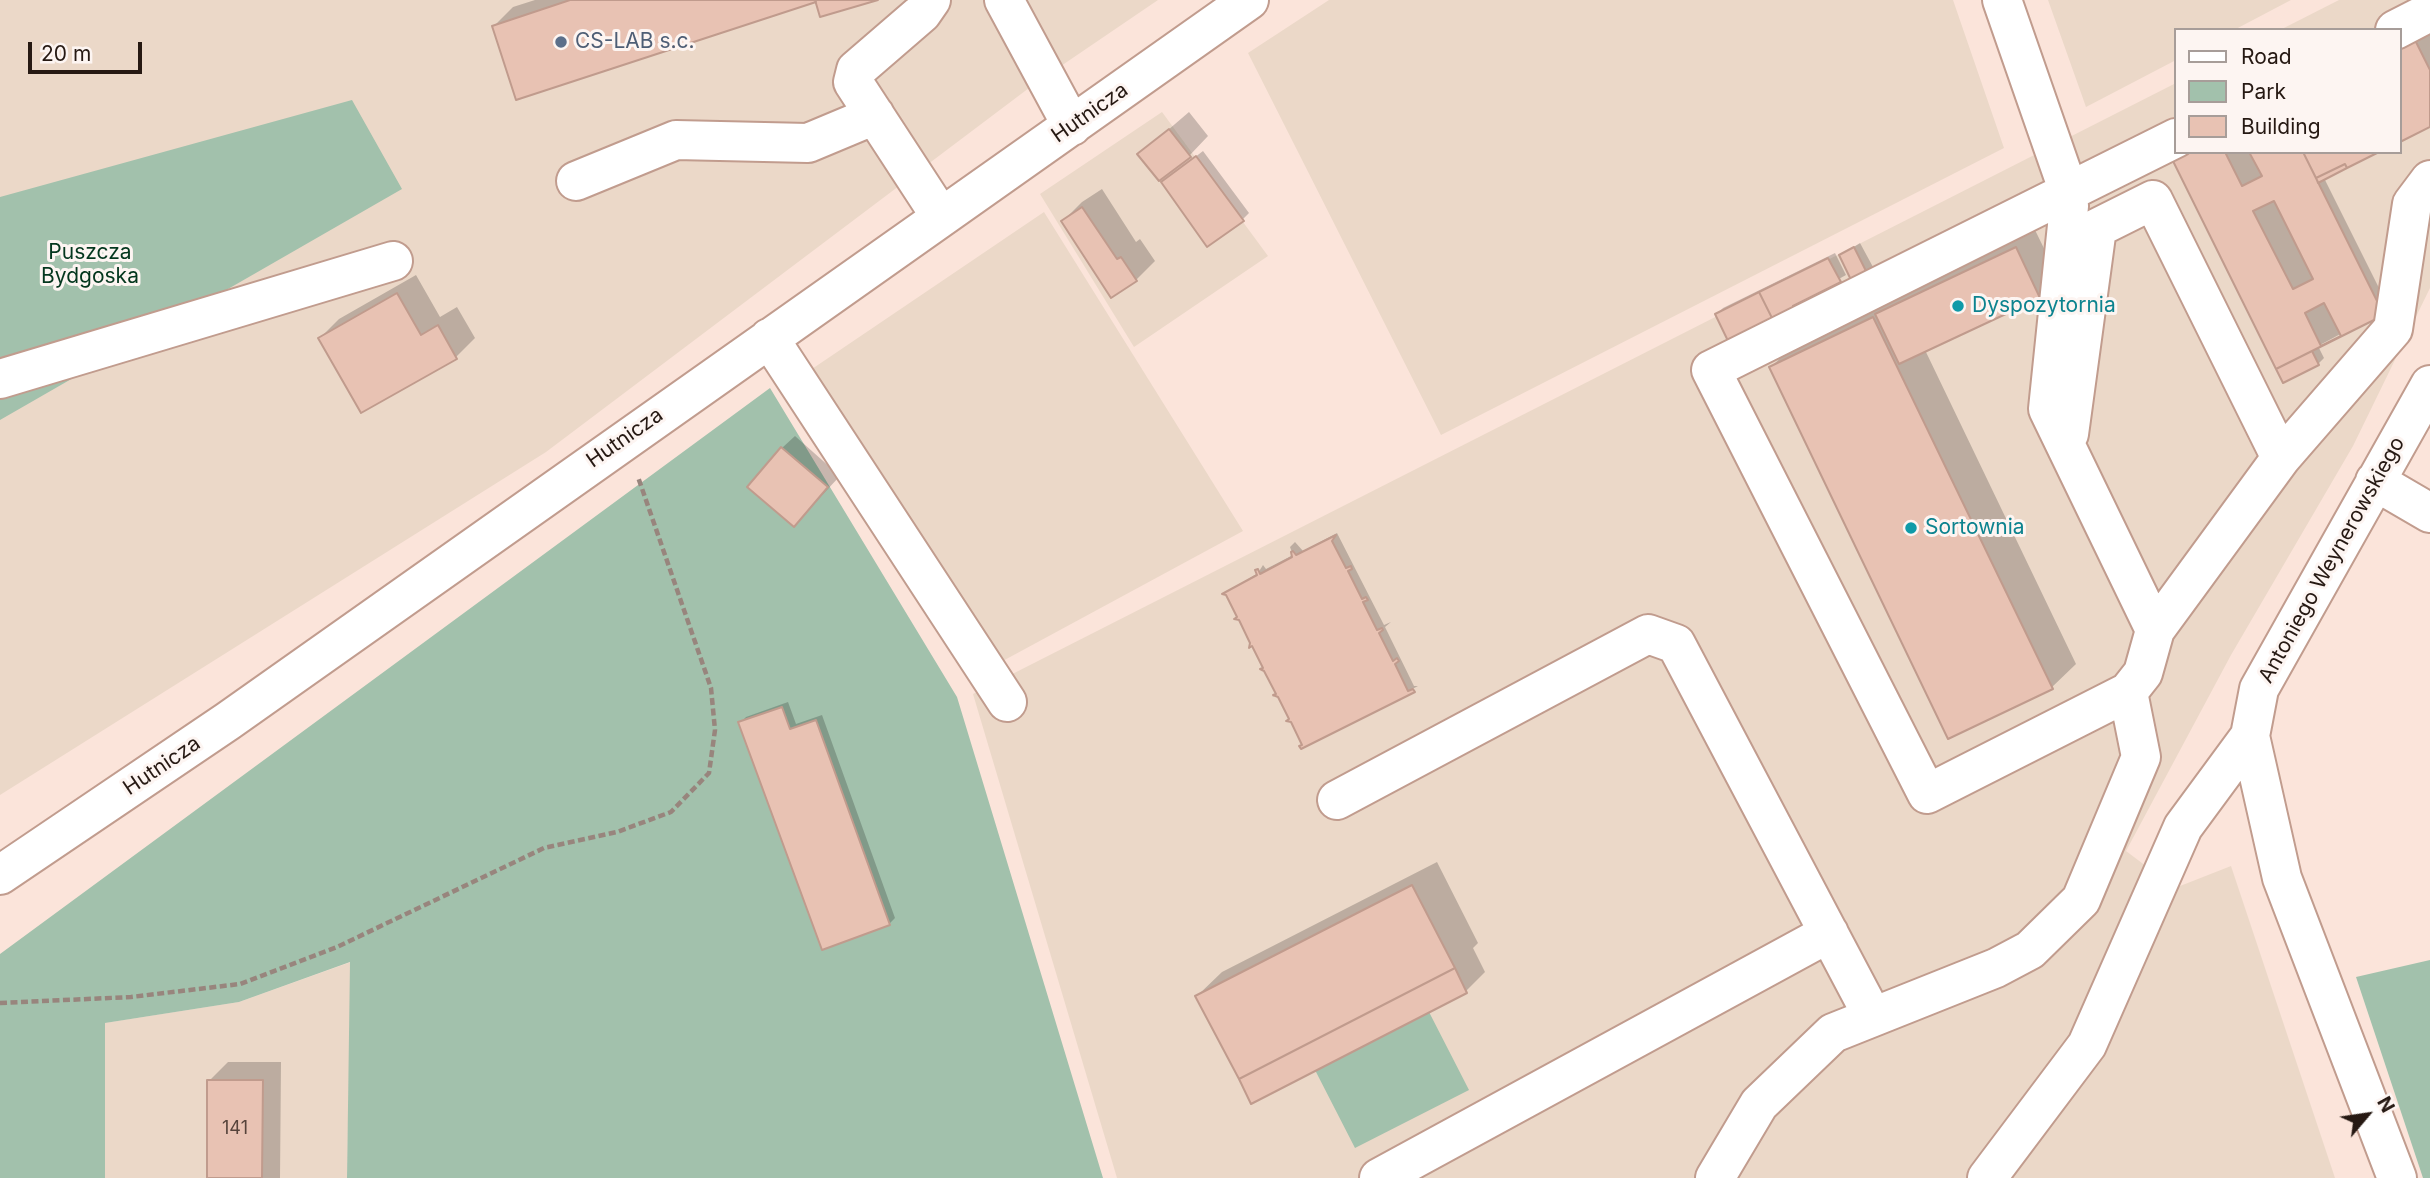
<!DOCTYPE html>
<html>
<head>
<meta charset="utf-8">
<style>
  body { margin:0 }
  #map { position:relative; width:2430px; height:1178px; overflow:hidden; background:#fbe4da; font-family:Inter,sans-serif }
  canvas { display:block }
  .legend { position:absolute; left:2174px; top:28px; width:228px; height:126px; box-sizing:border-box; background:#fdf5f2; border:2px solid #a79d99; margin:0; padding:9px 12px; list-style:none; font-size:21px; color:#261913 }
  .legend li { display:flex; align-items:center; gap:14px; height:35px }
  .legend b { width:35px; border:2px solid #a79d99 }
  .north { position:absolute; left:2332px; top:1080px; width:70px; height:70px; -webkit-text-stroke:5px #fdf5f2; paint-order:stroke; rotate:61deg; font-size:19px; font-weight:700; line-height:28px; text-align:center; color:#261913 }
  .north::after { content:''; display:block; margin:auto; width:24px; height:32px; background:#261913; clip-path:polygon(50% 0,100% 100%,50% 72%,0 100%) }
  .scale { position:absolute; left:28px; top:42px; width:114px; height:32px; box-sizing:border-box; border:4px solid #261913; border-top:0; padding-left:9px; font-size:21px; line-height:24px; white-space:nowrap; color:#261913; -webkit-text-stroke:5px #fdf5f2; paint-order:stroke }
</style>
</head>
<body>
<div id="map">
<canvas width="2430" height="1178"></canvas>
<ul class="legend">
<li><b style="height:9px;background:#fff"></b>Road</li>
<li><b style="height:19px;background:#a2c1ac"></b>Park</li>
<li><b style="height:19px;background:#e8c2b3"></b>Building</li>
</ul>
<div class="north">N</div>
<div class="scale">20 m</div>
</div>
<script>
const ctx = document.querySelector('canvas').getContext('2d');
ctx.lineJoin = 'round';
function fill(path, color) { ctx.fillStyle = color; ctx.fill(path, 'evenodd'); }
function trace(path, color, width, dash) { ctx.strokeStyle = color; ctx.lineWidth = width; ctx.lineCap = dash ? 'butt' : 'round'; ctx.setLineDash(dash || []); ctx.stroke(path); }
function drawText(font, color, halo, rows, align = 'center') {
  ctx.font = font + ' Inter,sans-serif'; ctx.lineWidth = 6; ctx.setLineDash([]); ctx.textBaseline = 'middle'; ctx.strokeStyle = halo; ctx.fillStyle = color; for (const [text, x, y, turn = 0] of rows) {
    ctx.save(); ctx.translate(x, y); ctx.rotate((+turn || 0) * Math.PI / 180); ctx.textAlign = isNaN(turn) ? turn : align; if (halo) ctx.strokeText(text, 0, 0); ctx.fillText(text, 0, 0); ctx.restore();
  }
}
const industrial = new Path2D(`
  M0,0H1158L1033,85L546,452L0,795Z
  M1329,0H1953L2004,148L1441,435L1248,53Z
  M2048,0H2291L2234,30H2176V60L2086,107Z
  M2339,0H2430V288L2353,446L2231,655L2126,851L2175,888L2231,866L2335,1178H1117L973,694L2176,83V152H2400V30H2280Z
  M1162,112L1268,256L1134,347L1040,194Z
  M1044,212L1243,531L999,663L809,371Z
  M351,962L347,1178H105L104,1023L239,1002Z`);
const green = new Path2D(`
  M352,100L402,189L0,420V197Z
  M770,388L957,697L1103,1178H347L350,962L239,1002L105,1023V1178H0V954Z
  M2430,960V1178H2423L2356,977Z
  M1429,1012L1469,1090L1355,1148L1315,1070Z`);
const shadow = new Path2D(`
  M535,0H872H817L494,26L513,7Z
  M2430,17V125L2400,32Z
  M1189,112L1208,136L1190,155L1140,154Z
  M1203,151L1249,213L1243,219L1169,177Z
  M2176,152H2375L2324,178L2389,308L2318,346L2324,358L2318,364Z
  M1102,189L1136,242L1140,239L1155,261L1136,280L1112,296L1063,221L1082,202Z
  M2035,230L2058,277L2039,296L1925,350L2076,664L2051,688L1771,367L1796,343Z
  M1860,243L1873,267L1867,273L1841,255Z
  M1835,253L1846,275L1799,301L1801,303L1795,309L1717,314L1723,308Z
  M416,275L440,317L457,307L475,338L456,357L362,411L320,338L339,319Z
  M795,436L840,476L794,525L782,448Z
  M1337,533L1384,625L1391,622L1385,627L1414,686H1418L1305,746L1279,694L1272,697L1277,692L1227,592L1258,573L1263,565L1266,569L1293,555L1290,547L1295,542L1303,551Z
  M788,702L796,724L822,715L895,918L889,924L740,723L746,717Z
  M1437,862L1478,943L1473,948L1485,972L1466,991L1197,996L1222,972Z
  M228,1062H281L280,1178H208L209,1081Z`);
const building = new Path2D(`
  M570,0H815L816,2L516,100L492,26Z
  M815,0H878L820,17Z
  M2412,34L2430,70V127L2400,142V40Z
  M1169,129L1191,157L1159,181L1137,154Z
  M2176,152H2303L2384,315L2276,369L2170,155Z
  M2225,152H2249L2262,176L2242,186Z
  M2303,152H2379L2347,168L2345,164L2316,178Z
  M1196,156L1244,221L1207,247L1161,182Z
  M2345,164L2347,168L2318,183L2316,178Z
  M2274,201L2313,279L2293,289L2253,211Z
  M1082,207L1117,259L1121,257L1137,281L1111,298L1061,221Z
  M1854,247L1868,275L1852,282L1839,255Z
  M2016,247L2040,298L1899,364L1875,314Z
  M1828,258L1841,282L1793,306L1796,311L1774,322L1759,292Z
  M1759,292L1774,322L1729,343L1715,314Z
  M397,293L421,335L438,325L457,359L361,413L318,338Z
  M2324,303L2341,336L2321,346L2305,313Z
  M1873,317L2053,689L1948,739L1769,367Z
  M2312,351L2319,365L2283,383L2276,369Z
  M781,447L828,487L794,527L747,487Z
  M1336,535L1332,541L1346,568L1351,566L1352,569L1348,571L1362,599L1366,597L1368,600L1363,602L1377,630L1382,628L1383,630L1379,633L1393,661L1397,658L1399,661L1395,664L1408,691L1413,689L1415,692L1301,749L1299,746L1302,745L1291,722L1286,721L1289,719L1278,697L1273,695L1276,694L1264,671L1260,669L1263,668L1252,646L1249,648L1250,643L1239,620L1234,619L1237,617L1226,595L1222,594L1257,575L1255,570L1258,569L1260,574L1292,557L1291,552L1293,551L1296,555Z
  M782,707L790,729L816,720L890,925L822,950L738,722Z
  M1412,885L1455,968L1239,1079L1195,996Z
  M1455,968L1467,993L1251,1104L1239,1079Z
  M207,1080H263L262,1178H207Z`);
const path = new Path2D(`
  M0,1003L131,997L240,984L337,947L544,848L617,832L671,812L709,773L715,730L711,688L638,477`);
const minor = new Path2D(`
  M931,0L922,13L856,70L853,82L941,217
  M1004,0L1072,126
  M2002,0L2065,181L2069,206L2048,409L2155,630L2143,673L2128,692L1927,794L1711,370L2176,138
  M2395,30L2430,12
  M576,181L676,140L808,143L875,115
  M769,338L1007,702
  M0,379L393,261
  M2069,434L2097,228L2153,200L2281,458L2155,630
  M2281,458L2393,329L2412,204L2430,180
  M2375,481L2430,513
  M1337,800L1648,634L1676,644L1873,1017
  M0,875L228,721L1249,0
  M1379,1178L1829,933
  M1715,1178L1759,1104L1833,1033L1996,968L2030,950L2081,900L2141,757L2128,692
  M1987,1178L2087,1045L2183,827L2250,736
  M2397,1178L2282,878L2250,736L2259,689L2430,385`);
const markers = [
  [561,42,7,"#5c6f8a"],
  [1958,306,7,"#0f9aa8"],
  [1911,528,7,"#0f9aa8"]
];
const numberNames = [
  ["141",235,1129]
];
const serviceNames = [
  ["CS-LAB s.c.",575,42]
];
const streetNames = [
  ["Hutnicza",1090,113,-35],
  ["Hutnicza",625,438,-35],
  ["Antoniego Weynerowskiego",2332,560,-61],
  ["Hutnicza",162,766,-34]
];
const parkNames = [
  ["Puszcza",90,253],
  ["Bydgoska",90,277]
];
const cultureNames = [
  ["Dyspozytornia",1972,306],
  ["Sortownia",1925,528]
];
fill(industrial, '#ebd8c8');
fill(green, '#a2c1ac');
fill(shadow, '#0003');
fill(building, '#e8c2b3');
trace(building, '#c09b8d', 2);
trace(minor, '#c19c8e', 42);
trace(path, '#98857d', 4.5, [7, 3.5]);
trace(minor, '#fff', 38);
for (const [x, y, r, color] of markers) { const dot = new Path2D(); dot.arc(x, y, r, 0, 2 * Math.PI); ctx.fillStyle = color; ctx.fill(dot); trace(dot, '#fdf5f2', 2.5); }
drawText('18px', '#56433b', null, numberNames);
drawText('21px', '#4e5e75', '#fdf5f2', serviceNames, 'left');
drawText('21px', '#261913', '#fdf5f2', streetNames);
drawText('21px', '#04371e', '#fdf5f2', parkNames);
drawText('21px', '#0d838f', '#fdf5f2', cultureNames, 'left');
</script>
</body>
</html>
